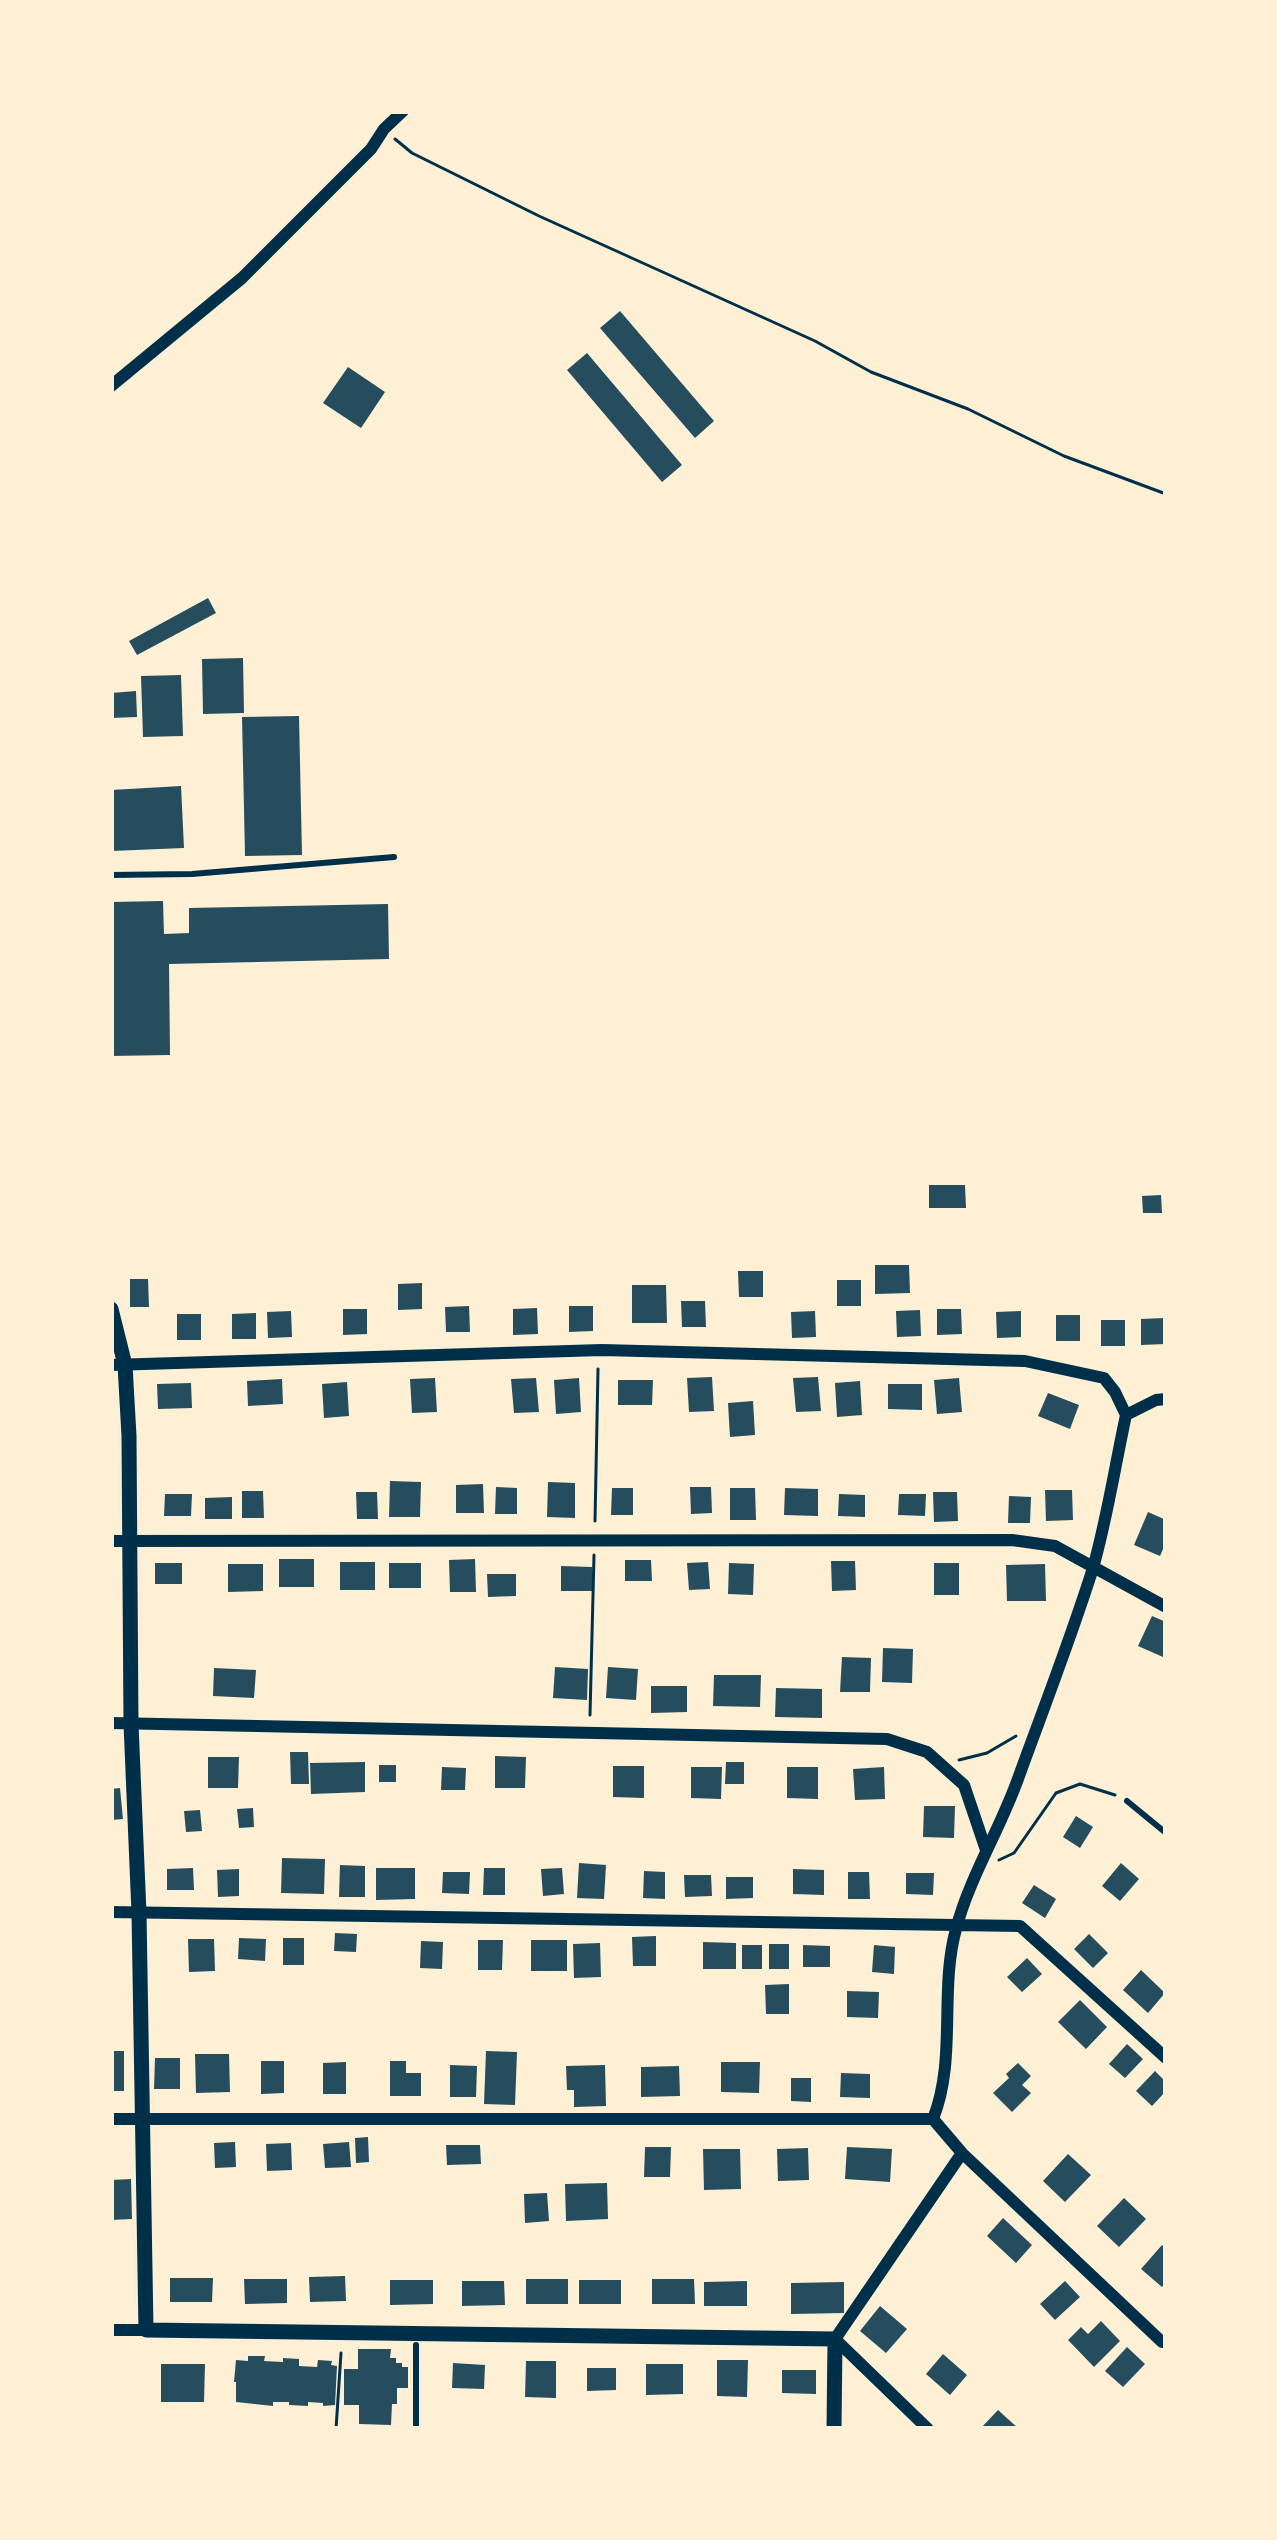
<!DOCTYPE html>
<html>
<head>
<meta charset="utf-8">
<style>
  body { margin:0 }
  #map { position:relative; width:1277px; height:2540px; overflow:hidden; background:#fdf0d5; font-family:"Open Sans",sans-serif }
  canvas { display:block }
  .frame { position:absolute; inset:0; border:114px solid #fdf0d5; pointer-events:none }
</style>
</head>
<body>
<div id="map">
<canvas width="1277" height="2540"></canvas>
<div class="frame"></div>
</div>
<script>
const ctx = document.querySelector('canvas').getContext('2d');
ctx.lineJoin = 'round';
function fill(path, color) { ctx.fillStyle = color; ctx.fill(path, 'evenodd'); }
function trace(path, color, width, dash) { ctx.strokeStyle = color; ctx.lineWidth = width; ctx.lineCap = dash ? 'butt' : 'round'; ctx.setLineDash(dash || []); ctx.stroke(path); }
const building = new Path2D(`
  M620,311L714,421L695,438L600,328Z
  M587,353L682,465L662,482L567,370Z
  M348,367L385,392L361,428L323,403Z
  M208,598L216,613L137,655L129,641Z
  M243,658L244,713L203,714L202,659Z
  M181,675L183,736L143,737L141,676Z
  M136,691L137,717L111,718V693Z
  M299,716L302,855L245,856L242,717Z
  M181,786L184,848L111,851V790Z
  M163,901L164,934L189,933V908L388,904L389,959L169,964L170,1055L111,1056V902Z
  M929,1185H965L966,1208H929Z
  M1161,1195L1162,1213H1143L1142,1196Z
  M875,1265H909L910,1293L875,1294Z
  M738,1271H763V1297H739Z
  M130,1279H148L149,1307H130Z
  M837,1280H861V1306H837Z
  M422,1283V1309L398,1310V1284Z
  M632,1285H666L667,1323H632Z
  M681,1301H705L706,1327H682Z
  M469,1306L470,1332H446L445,1307Z
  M569,1306H593V1331L569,1332Z
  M537,1308L538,1334L513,1335V1309Z
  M343,1309H367V1334L343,1335Z
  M937,1309H961L962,1334L937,1335Z
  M920,1310L921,1336L897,1337L896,1311Z
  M291,1311L292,1337L268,1338L267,1312Z
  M815,1311L816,1337L792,1338L791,1312Z
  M1021,1311V1337L997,1338L996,1312Z
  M256,1313V1339H232V1314Z
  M177,1314H201V1340H177Z
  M1056,1315H1080V1341H1056Z
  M1165,1318V1344L1141,1345V1319Z
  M1101,1320H1125V1346H1101Z
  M712,1377L714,1411L689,1412L687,1378Z
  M818,1377L821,1411L796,1412L793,1378Z
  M435,1378L437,1412L412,1413L410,1379Z
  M536,1378L539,1412L514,1413L511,1379Z
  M579,1378L581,1412L556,1414L554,1380Z
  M959,1378L962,1412L937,1414L934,1380Z
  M282,1379L283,1404L248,1406L247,1381Z
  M618,1380H653L652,1405H618Z
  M860,1381L862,1415L837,1417L835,1383Z
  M347,1382L349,1416L324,1418L322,1384Z
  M191,1383L192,1408L158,1409L157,1384Z
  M888,1384H922V1410L888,1409Z
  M1048,1393L1079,1405L1070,1429L1038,1416Z
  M753,1401L755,1435L730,1437L728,1403Z
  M390,1481L421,1482L420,1517H389Z
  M548,1482L575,1483V1518L547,1517Z
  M483,1484L484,1513H456V1485Z
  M496,1487L517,1488V1514H495Z
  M690,1487H711L712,1513L691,1514Z
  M612,1488H633V1515H611Z
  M730,1488H755L756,1520H730Z
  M785,1488L818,1489V1516L784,1515Z
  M1045,1490H1072L1073,1520L1046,1521Z
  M242,1491H263L264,1518H242Z
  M356,1492H377L378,1519H357Z
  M933,1492H957L958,1521L934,1522Z
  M165,1494H192L191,1516H164Z
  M839,1494L865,1495V1517L838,1516Z
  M899,1494H926L925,1516L898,1515Z
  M1009,1496L1031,1497L1030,1523H1008Z
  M232,1497V1519H205V1498Z
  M1148,1512L1166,1520V1542L1160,1556L1134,1545Z
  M279,1559H314V1587H279Z
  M475,1559L476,1592H450L449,1560Z
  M625,1560H651L652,1581H625Z
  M831,1561H855L856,1590L832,1591Z
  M340,1562H375V1590H340Z
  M708,1562L710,1589L689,1590L687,1563Z
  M155,1563H182V1584H155Z
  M389,1563H421V1588H389Z
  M729,1563L754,1564L753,1595L728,1594Z
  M934,1563H959V1595H934Z
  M228,1564H263V1591L228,1592Z
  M1045,1564L1046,1601H1007L1006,1565Z
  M561,1566L592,1567V1591H561Z
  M487,1574H516V1596L488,1597Z
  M1152,1616L1166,1622V1649L1163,1657L1138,1646Z
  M883,1648L913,1649L912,1683L882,1682Z
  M842,1657L871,1658L870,1692H840Z
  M555,1667L588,1669L587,1700L553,1698Z
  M608,1667L638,1669L636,1700L606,1698Z
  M214,1668L256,1670L254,1698L213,1696Z
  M714,1675H761L760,1707L713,1706Z
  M651,1686H687V1712L651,1713Z
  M776,1688L822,1689V1718L775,1717Z
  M290,1752H308L309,1784H291Z
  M495,1756L526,1757L525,1788H495Z
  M208,1757H239L238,1788H208Z
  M365,1762V1792L311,1794L310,1763Z
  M726,1762H744V1784H725Z
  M379,1765H396V1782H379Z
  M613,1766H644V1798L613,1797Z
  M442,1767L466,1768L465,1790H441Z
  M691,1767H722L721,1799L691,1798Z
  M787,1767H818V1799L787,1798Z
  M884,1767L885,1799L855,1800L853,1769Z
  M120,1788L123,1819L111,1820V1789Z
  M924,1806H955L954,1838L923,1837Z
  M253,1808L254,1827L239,1828L237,1809Z
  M200,1810L202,1831L186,1832L184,1811Z
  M1076,1816L1093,1827L1080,1848L1063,1837Z
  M282,1858L325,1859L324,1894L281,1893Z
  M579,1863L606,1865L604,1899L577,1898Z
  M1121,1863L1139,1879L1120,1901L1102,1886Z
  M340,1865L365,1866V1897H339Z
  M193,1868L194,1890H167V1869Z
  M376,1868H415V1899L376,1900Z
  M484,1868H505V1895H483Z
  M562,1868L564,1894L543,1896L541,1869Z
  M239,1869V1896L218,1897L217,1870Z
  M793,1869L824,1870V1895L793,1894Z
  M644,1871L665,1872V1899L643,1898Z
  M443,1872H470L469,1894L442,1893Z
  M848,1872H869L870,1899H848Z
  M906,1873H934L933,1895L906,1894Z
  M684,1875H711L712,1896L685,1897Z
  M726,1877H753V1898L726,1899Z
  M1034,1885L1056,1899L1045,1918L1022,1903Z
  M335,1933L357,1934L356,1952L334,1951Z
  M1089,1934L1108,1953L1093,1968L1074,1949Z
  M656,1936V1966H633L632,1937Z
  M239,1938L266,1939L265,1961L238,1959Z
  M283,1938H304V1965H283Z
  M188,1939H214L215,1971L189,1972Z
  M478,1940H503L502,1970H478Z
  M531,1940H567V1971H531Z
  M421,1941L443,1942L442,1969L420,1968Z
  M703,1942L736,1943V1969H703Z
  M600,1943L601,1977L574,1978L573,1944Z
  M769,1944H789V1969H769Z
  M742,1945H762V1969H742Z
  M803,1945L830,1946V1967H803Z
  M874,1945L895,1947L894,1974L872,1972Z
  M1027,1958L1042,1974L1022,1992L1007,1977Z
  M1141,1970L1165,1993L1148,2013L1123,1990Z
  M789,1984V2014H766L765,1985Z
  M847,1991L879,1992L878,2018L847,2017Z
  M1080,2000L1107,2027L1086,2049L1058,2022Z
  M1127,2044L1143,2059L1125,2078L1109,2064Z
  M111,2051H124V2091H111Z
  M486,2051L517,2052L515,2105L484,2104Z
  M195,2054H229L230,2092L196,2093Z
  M155,2058H180V2089H154Z
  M261,2061H284V2093L261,2094Z
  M390,2061H406V2073H421V2096H390Z
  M346,2062V2094H323V2063Z
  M721,2062H760L759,2093L721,2092Z
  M1018,2063L1031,2076L1022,2085L1031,2093L1012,2112L993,2093L1009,2078L1006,2074Z
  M450,2065L477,2066L476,2097H450Z
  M605,2065L606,2106L574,2107V2090H567L566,2066Z
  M679,2066L680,2096L641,2097V2067Z
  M1155,2071L1166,2082V2091L1152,2106L1136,2091Z
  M841,2073L870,2074V2098L840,2097Z
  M791,2078H811V2102L791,2101Z
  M368,2137L369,2162L356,2163L355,2138Z
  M235,2142L236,2167L215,2168L214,2143Z
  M349,2142L351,2167L325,2168L323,2144Z
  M291,2143L292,2170L267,2171L266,2144Z
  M446,2145H480L481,2164L447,2165Z
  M645,2147H671L670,2177H644Z
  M847,2147L892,2149L890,2182L845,2179Z
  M808,2148L809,2180L778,2181L777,2149Z
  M703,2149H740L741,2189L704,2190Z
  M1068,2154L1091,2175L1065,2202L1043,2181Z
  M131,2179L132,2219L111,2220V2180Z
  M607,2183L608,2219L566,2221L565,2184Z
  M547,2193L549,2221L525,2223L524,2194Z
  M1124,2198L1146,2219L1119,2247L1097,2226Z
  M1003,2218L1032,2245L1016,2263L987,2236Z
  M1162,2245L1166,2249V2282L1162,2287L1141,2269Z
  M345,2276L346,2301L310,2302L309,2277Z
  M170,2278H213L212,2302H170Z
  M244,2279H287V2303L245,2304Z
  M526,2279H568V2304H526Z
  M652,2279H694L695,2304H652Z
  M390,2280H433V2304L390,2305Z
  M579,2280H621V2304H579Z
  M462,2281H504L505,2305L462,2306Z
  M747,2281V2306H704V2282Z
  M1065,2281L1080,2297L1055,2320L1040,2304Z
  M844,2282V2313L791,2314V2283Z
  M880,2306L907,2329L886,2353L860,2331Z
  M1101,2321L1120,2341L1094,2367L1068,2340L1081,2327L1088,2334Z
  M1127,2347L1145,2364L1123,2387L1105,2371Z
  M358,2349H391L390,2358H396V2363H402V2367H408V2388H397V2404H392L391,2425L359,2424V2405H344V2369H358Z
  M943,2354L967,2375L950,2395L926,2374Z
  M248,2356H265L264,2361L283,2362V2358L299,2359V2366L317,2367L318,2360L332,2361L331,2365L337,2366L335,2405L323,2406V2403L308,2402V2406L289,2405V2402H273V2406L236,2402V2382H234L236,2360L248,2361Z
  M717,2360H748L747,2397L717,2396Z
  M526,2361H556V2398L525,2397Z
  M453,2363L485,2365L484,2389L452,2388Z
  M161,2364H205L204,2402H161Z
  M646,2364H683V2394L646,2395Z
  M587,2368H616V2390L587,2391Z
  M782,2370H816V2394L782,2393Z
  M998,2410L1019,2429H980Z`);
const path = new Path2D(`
  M395,139L412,153L539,216L815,341L871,372L968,409L1064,456L1166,494
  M595,1521L598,1369
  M590,1715L594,1555
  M959,1760L987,1753L1016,1736
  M999,1860L1014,1853L1056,1793L1080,1784L1115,1795
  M336,2429L341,2353`);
const service = new Path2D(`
  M111,875L192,874L394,857
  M1127,1801L1166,1833
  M416,2345V2429`);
const minor = new Path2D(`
  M111,386L242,278L371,149L384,129L403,111
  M111,1365L602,1350L1025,1361L1104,1378L1115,1392L1126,1415
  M1126,1415L1156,1400L1166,1399
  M111,1541L1012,1540L1055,1546L1166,1607
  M111,1723L887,1739L927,1752L964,1785L986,1850
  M111,1912L1020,1926L1166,2058
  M111,2119H933L962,2153L1162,2342H1166
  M933,2119C957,2059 939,1991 956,1929C970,1876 1001,1828 1019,1776C1044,1707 1071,1638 1093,1568C1107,1519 1115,1466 1126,1415
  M111,2330H146
  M928,2429L835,2339L962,2153`);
const tertiary = new Path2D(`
  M111,1309L125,1365L129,1436L131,1724L139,1913L146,2330L835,2339L834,2429`);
fill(building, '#264d5e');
trace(path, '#003049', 3);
trace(service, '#003049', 6);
trace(minor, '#003049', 12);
trace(tertiary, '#003049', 15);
</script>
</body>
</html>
